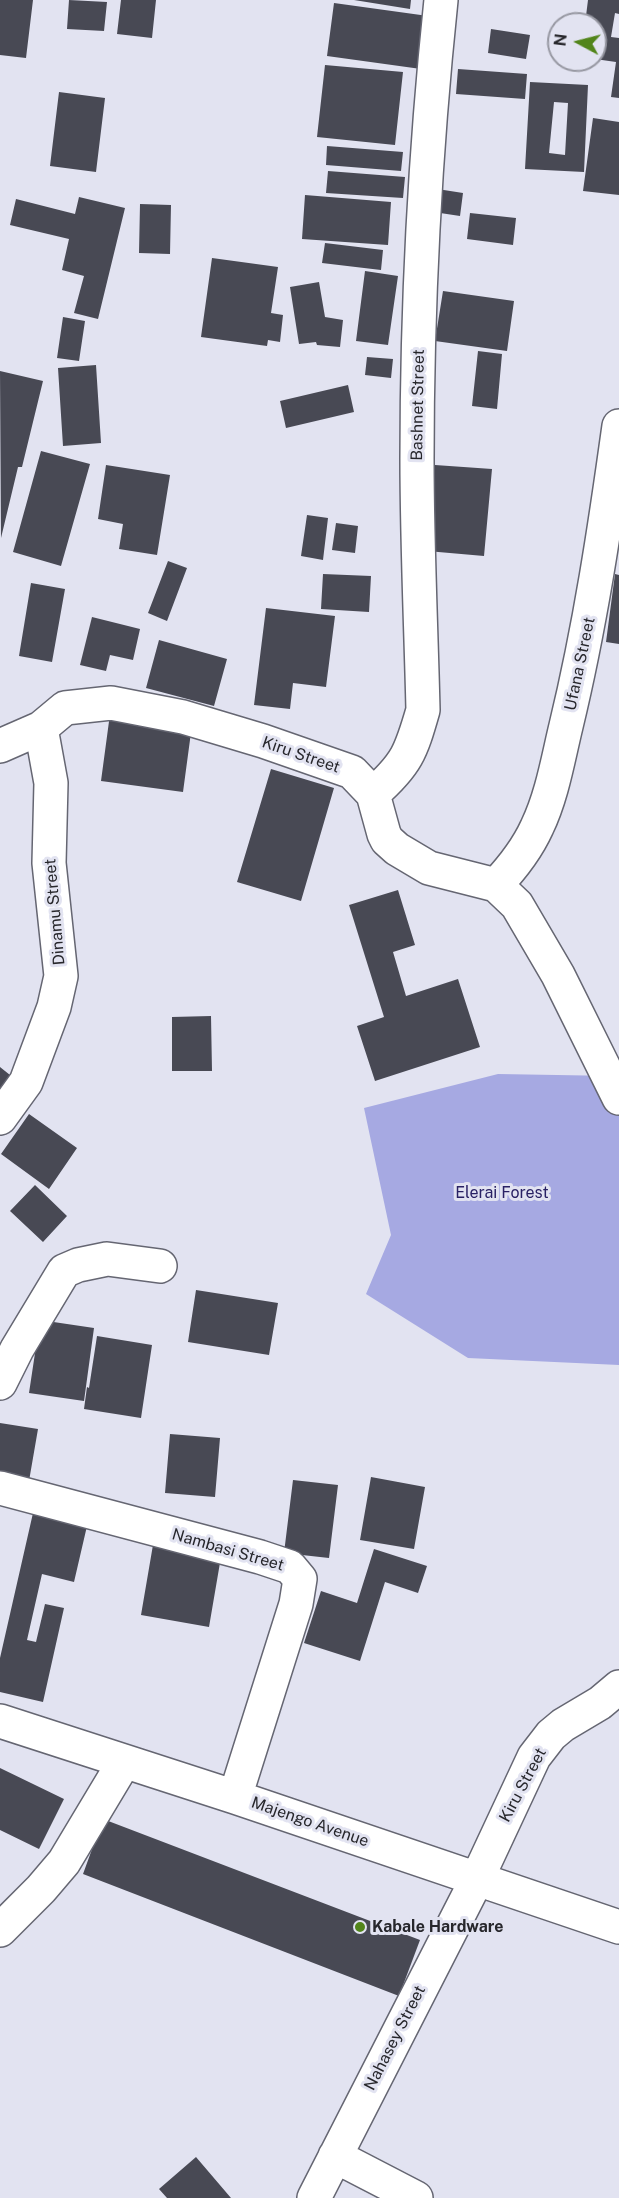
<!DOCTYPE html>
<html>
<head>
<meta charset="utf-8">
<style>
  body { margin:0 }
  #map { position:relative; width:619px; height:2198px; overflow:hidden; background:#e2e3f1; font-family:"Public Sans",sans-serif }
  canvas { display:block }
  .north { position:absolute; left:547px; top:12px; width:60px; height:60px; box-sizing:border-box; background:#e2e3f1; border:2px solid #9798a2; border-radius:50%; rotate:277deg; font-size:16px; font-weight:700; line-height:24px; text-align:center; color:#27272c }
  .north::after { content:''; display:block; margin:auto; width:21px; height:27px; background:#52851b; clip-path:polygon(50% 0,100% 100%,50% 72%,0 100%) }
</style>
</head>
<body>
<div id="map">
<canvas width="619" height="2198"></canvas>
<div class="north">N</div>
</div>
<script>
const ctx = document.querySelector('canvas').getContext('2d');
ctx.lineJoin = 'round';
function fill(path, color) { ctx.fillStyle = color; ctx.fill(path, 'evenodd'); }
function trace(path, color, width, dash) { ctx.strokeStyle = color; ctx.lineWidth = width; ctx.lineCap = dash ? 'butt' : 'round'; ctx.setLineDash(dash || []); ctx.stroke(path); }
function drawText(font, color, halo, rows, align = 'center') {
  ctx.font = font + ' "Public Sans",sans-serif'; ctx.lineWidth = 6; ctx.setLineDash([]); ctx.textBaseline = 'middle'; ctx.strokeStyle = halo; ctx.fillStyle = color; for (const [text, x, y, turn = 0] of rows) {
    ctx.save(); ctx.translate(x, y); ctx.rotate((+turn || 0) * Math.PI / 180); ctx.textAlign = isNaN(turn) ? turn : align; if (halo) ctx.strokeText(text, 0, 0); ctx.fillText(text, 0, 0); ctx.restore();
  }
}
const forest = new Path2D(`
  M498,1074L615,1076L619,1080V1365L468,1358L366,1294L391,1235L364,1108Z`);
const building = new Path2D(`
  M0,0H33L26,58L0,55Z
  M69,0L107,2L104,31L67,29Z
  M121,0H156L152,38L117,34Z
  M354,0H411L410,9Z
  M588,0H619V14L615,13L611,37L619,38V98L611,97L616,62L595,59V24H585Z
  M334,3L428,16L421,69L327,56Z
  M491,29L530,35L526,59L488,53Z
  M325,65L403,72L395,145L317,137Z
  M458,69L527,74L525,99L456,94Z
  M530,82L588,85L584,172L525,169ZM554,102L568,103L565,155L549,153Z
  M59,92L105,98L96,172L50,166Z
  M593,118L619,122V195L583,191Z
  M327,146L403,152L401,171L326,165Z
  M328,171L405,177L403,198L326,193Z
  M431,188L463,193L460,216L427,211Z
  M305,195L391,202L388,245L302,239Z
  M79,197L125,208L98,319L74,313L84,276L62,270L69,239L10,225L16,199L75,214Z
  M140,204L171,205L170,254L139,253Z
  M470,213L516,218L513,245L467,239Z
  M325,243L383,250L381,270L322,263Z
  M212,258L278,267L271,313L283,315L280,342L268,340L267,346L201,337Z
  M365,271L398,276L388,345L356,341Z
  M319,282L325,317L343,320L340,347L317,345L316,342L299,344L290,287Z
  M443,291L514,301L507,351L435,341Z
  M63,317L85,321L79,361L57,358Z
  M478,351L502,354L497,409L472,406Z
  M367,357L393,359L391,378L365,375Z
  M96,365L101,443L63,446L58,368Z
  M0,371L43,381L22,467H18L1,538Z
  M348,385L354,412L286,428L280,401Z
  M41,451L90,464L61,566L13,552Z
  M106,465L170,475L157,555L119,549L123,524L98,519Z
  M435,465L492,469L484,556L427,551Z
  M307,515L328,518L323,560L301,556Z
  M336,523L358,526L355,553L332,550Z
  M168,561L187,568L167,621L148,613Z
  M323,574L371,576L369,612L321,609Z
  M615,574L619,575V644L606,642Z
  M31,583L65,589L52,662L19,656Z
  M266,608L335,616L326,687L293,683L290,709L254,705Z
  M92,617L140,629L133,660L110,655L106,671L80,665Z
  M159,640L227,659L214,706L146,688Z
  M110,714L192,725L183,792L101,781Z
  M271,769L334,788L301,901L237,882Z
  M398,890L415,945L393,952L406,996L458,979L480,1047L375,1081L357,1026L384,1017L349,905Z
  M211,1016L212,1071H172V1017Z
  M0,1067L15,1079L0,1098Z
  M29,1114L77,1148L49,1189L1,1154Z
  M35,1185L67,1216L43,1242L10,1211Z
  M196,1290L278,1303L269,1355L188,1342Z
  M40,1320L94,1328L84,1401L29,1393Z
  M97,1336L152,1345L141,1418L84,1409L87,1387L89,1388Z
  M0,1423L38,1429L29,1481L0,1475Z
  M170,1434L220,1438L215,1497L165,1493Z
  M371,1477L425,1487L414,1549L360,1540Z
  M293,1480L338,1485L329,1558L284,1553Z
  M33,1513L87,1526L74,1582L42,1574L27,1640L36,1642L45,1604L64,1608L43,1702L0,1692V1658Z
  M154,1539L222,1551L209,1627L141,1615Z
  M374,1549L427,1566L418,1593L385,1582L360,1661L304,1643L321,1591L357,1603Z
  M0,1768L64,1799L39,1849L0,1830Z
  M103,1819L420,1940L399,1996L83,1874Z
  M196,2157L231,2198H167L159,2189Z`);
const minor = new Path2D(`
  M0,746L41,728L65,708L111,703L183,717L263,741L352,772L373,794L384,834L387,840L397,849L429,868L496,885L517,905L558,975L619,1098
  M373,794C407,764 411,752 423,710C421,626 417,543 417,459C417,306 425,152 441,0
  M496,885C513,867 527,849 537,827C552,796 558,759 566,726C590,627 605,527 619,426
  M0,1118L26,1082L54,1007L61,976L49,863L51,783L41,728
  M0,1383L17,1349L64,1271L78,1265L107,1259L160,1266
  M0,1488L260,1557L290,1567L300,1579L296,1604L235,1797
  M0,1721L235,1797L619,1927
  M0,1930L41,1889L64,1862L124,1762
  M335,2156L416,2198
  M314,2198L477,1879L534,1757L551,1735L563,1725L600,1703L619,1687`);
const markers = [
  [360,1927,6,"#52851b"]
];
const streetNames = [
  ["Bashnet Street",418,405,-89],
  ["Ufana Street",580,664,-78],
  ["Kiru Street",301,755,19],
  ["Dinamu Street",55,912,-95],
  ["Nambasi Street",228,1550,16],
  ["Kiru Street",523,1785,-62],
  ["Majengo Avenue",310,1822,19],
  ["Nahasey Street",395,2038,-63]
];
const parkNames = [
  ["Elerai Forest",502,1193]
];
const poiNames = [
  ["Kabale Hardware",372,1927]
];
fill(forest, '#a6a9e2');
fill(building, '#484954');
trace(minor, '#656672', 36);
trace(minor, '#fff', 33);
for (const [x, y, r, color] of markers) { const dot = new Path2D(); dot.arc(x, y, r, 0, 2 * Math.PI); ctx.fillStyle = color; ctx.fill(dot); trace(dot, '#e2e3f1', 2); }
drawText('16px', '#27272c', '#e2e3f1', streetNames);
drawText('16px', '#292164', '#e2e3f1', parkNames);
drawText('bold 16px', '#27272c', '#e2e3f1', poiNames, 'left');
</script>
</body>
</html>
